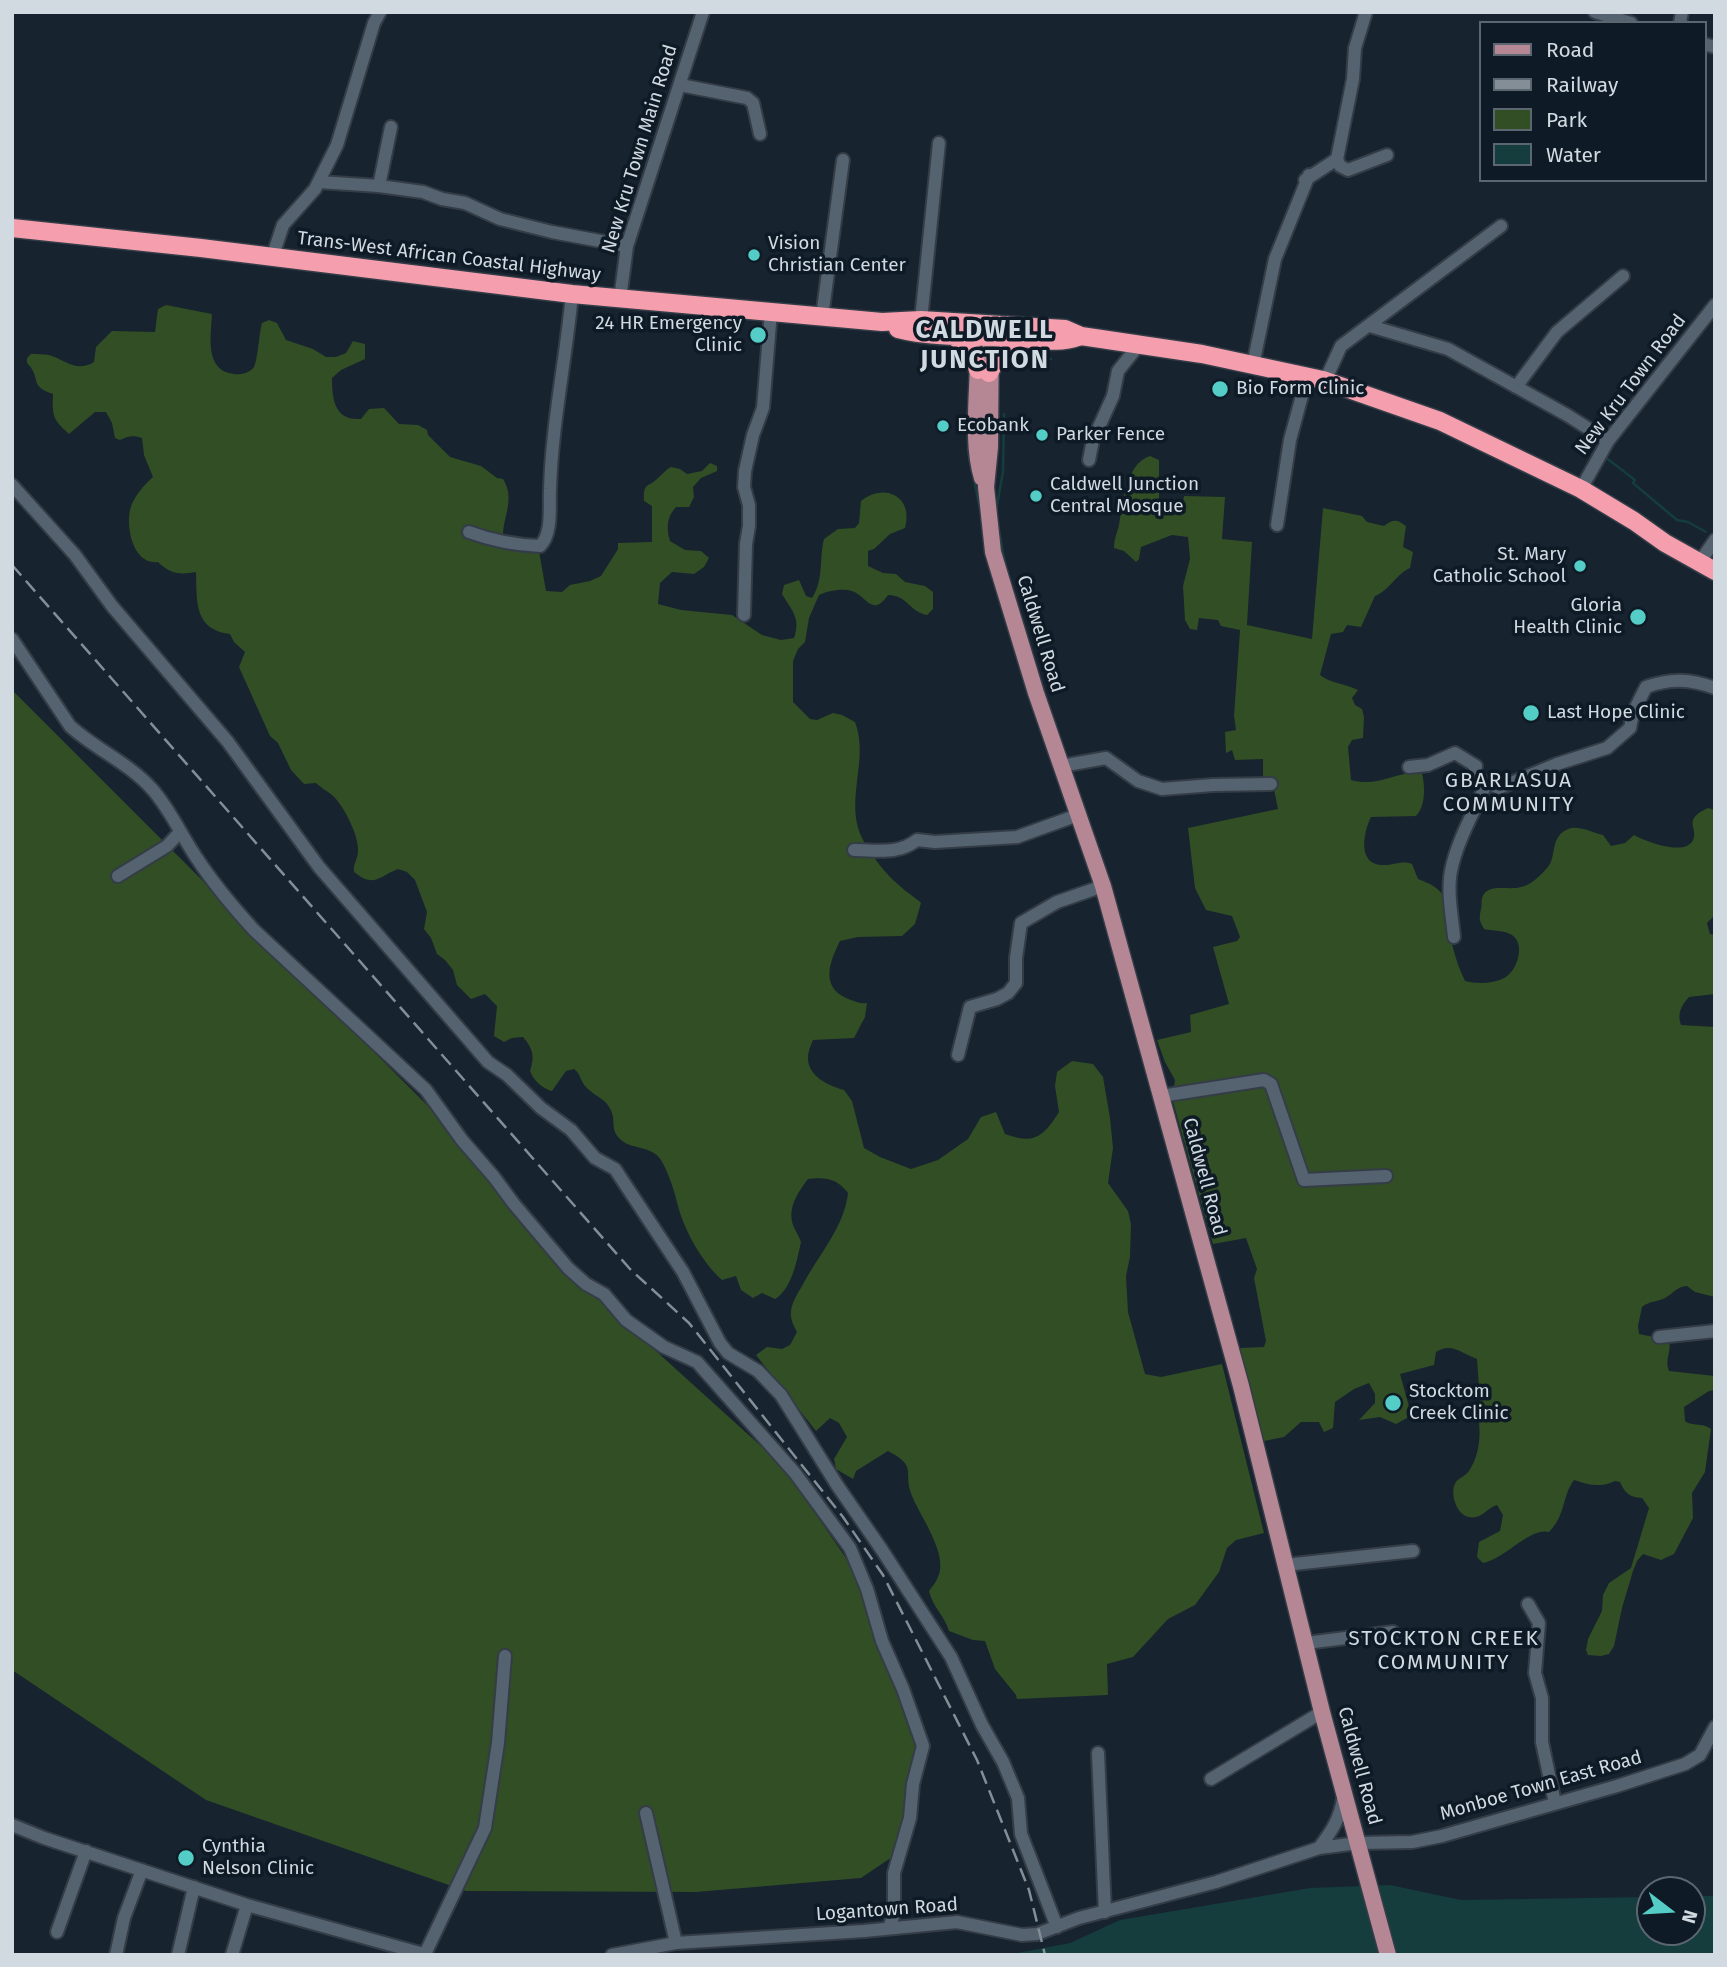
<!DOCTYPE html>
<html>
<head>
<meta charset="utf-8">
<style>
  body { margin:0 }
  #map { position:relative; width:1727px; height:1967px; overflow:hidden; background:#17232f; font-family:"Fira Sans",sans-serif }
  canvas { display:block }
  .frame { position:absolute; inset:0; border:14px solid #d1d9e1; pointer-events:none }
  .legend { position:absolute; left:1479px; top:21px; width:228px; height:161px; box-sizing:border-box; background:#0e1a25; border:2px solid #5c6670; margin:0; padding:9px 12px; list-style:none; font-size:21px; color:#d1d9e1 }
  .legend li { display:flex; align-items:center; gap:14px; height:35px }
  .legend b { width:35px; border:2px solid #5c6670 }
  .north { position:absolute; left:1636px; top:1876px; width:70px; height:70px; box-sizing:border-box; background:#0e1a25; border:2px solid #5c6670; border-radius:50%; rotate:107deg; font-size:19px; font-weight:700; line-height:28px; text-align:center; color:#d1d9e1 }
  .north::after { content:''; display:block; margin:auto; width:24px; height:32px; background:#54cdc6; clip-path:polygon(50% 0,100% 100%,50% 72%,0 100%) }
</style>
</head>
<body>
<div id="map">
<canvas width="1727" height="1967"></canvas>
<div class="frame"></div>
<ul class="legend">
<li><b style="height:9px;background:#b58795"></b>Road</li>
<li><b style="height:9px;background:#848e97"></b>Railway</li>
<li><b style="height:19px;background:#324e25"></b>Park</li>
<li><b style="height:19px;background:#153d3e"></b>Water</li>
</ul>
<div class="north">N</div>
</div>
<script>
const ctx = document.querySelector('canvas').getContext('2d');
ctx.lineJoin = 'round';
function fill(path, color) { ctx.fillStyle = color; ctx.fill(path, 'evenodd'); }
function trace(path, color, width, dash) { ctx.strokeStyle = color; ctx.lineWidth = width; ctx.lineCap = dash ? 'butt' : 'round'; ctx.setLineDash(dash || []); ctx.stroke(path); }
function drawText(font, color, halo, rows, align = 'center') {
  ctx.font = font + ' "Fira Sans",sans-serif'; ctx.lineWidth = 7; ctx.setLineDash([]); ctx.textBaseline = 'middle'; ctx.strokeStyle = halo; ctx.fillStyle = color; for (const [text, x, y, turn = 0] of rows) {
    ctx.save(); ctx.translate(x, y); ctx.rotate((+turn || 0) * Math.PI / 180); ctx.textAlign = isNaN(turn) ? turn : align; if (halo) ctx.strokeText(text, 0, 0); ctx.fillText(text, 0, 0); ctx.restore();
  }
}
const green = new Path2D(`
  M166,305L212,314C211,335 204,371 234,374C241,375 250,373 254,367C258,359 259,333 262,323L269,320L277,323L286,340L313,349L326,357H336L346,353L353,341L365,344V359L341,370L332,378C332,398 334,421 361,419L369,409L384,408L399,424L418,425L427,430L428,435L450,457L481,466L497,478L503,479C516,499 502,518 503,539L539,551L546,591L562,592L570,585L590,581L601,576L618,549V543L652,542V506L644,501C643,482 648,488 658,478C663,474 665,470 671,467L680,469L687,474L702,471L710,463L717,466V471L701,478L693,487L694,497L689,507H676C667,517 666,527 670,541L685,550L701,551L709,558L704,567L694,574L672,572L660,583L658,604L681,610L732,615L762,635L781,640L794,638C801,618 792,611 782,594L784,585L799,580L806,596L812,598C824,580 819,558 824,539L838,529L855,528L859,523L861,501C884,482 914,496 905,528L890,534L874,549L868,551V566L883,573L896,574L905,582L925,586L933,592V609L927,615C908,611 909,596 888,595C872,618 867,596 852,591C842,588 827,591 819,595L809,618L805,642L798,649L793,661V702L810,719L817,720L833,713L842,715L855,722C870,760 843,802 863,840C871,855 886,875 900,886C907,893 914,896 921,903L915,924L902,936L858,937L840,941C830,961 820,986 846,998C854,1001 859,1004 867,1003L865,1017L854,1038L813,1040C811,1045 808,1052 808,1057C807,1076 829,1086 844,1090L852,1101L864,1148L880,1157L911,1169L938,1160L968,1139L981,1117L996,1112L1005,1134C1034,1145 1043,1137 1059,1112L1055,1086L1057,1072L1072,1061L1093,1064L1103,1077L1110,1118L1113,1148L1108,1183L1128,1211L1131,1224L1130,1257L1126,1276L1128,1312L1145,1374L1161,1377L1222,1364L1264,1533L1236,1540L1227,1548L1219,1572L1195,1605L1168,1619L1133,1657L1107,1664L1108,1695L1017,1699L1016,1695L995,1669L985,1641L973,1640L949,1631C944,1615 932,1606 929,1591C932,1587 936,1582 938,1577C949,1555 920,1516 912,1496C902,1472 919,1467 888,1451L856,1471L853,1479L836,1469L834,1459L847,1437L839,1423L830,1418L816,1431L756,1355L767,1347L782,1349L790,1345L797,1332C793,1324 790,1319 791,1311C792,1302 798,1293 802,1286C818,1255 844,1228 848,1193C836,1178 826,1177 808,1179C799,1191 789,1205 792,1221C793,1228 799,1235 801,1242C797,1260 792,1289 775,1299L762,1293L753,1298L741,1290L736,1276L722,1280C702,1262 685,1232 678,1206C674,1190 669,1174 661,1160C652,1145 629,1150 619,1138C611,1130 615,1122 612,1113C607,1098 595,1097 586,1087C580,1081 581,1074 574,1069L566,1071L552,1091C543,1089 533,1080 530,1071C535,1056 533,1049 523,1037L512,1038L504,1042L494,1036L497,1006L485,994L471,999L457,985L453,970L445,960L437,954L431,938L424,929L427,912L415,880L407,872L398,869C378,877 374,888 354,872C353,863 358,859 358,851C359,836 344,806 333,796C328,791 322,789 316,783L304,784L291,770L278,743L270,736L239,667L245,652L234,642L230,634C193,630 197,599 196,572C179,575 170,574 158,562C133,565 126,528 130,510C133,497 144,485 153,477L144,455L142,438C133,435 128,436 120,440L115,438L112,423L106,412H95L69,434C53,419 52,417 53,394C28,386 42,378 27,363V358L31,354C37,354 44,354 49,355C66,360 76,373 94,362L96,347L112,331L155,332L158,309Z
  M1150,456L1159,460V503L1169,510L1181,514L1184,496L1225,497L1222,539L1252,542L1247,625L1312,639L1323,508L1362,516L1367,522L1384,526C1393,519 1397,519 1406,526L1403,547L1413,552L1410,568C1396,574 1389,591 1375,596L1361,627L1347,625L1343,632L1331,634L1320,675C1330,683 1346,684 1358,690L1352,698L1355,705L1362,709L1364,717L1363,738L1352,740L1348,747L1351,780C1379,788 1396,770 1422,773C1425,786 1426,806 1416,816L1371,817C1363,833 1357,866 1384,865C1395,865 1402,860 1412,864L1418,879C1454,892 1443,904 1450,934C1453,950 1458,967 1465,981C1476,984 1493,984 1504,978C1517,972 1526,944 1512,935C1505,930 1492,931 1484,929C1479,920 1479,919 1481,909C1482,906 1481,902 1482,898C1487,882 1509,891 1521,887C1531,885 1541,875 1547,868C1558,857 1548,835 1571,828C1581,826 1594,833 1603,835L1611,846L1625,843L1634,835C1645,841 1685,857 1693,840C1699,828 1681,820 1708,808L1715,810V915L1707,923L1710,934L1715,935V994L1689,997C1681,1006 1677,1013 1681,1025L1715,1027V1297L1695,1292L1687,1286C1676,1287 1674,1293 1665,1298C1657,1302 1649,1301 1642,1307L1638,1326L1639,1334L1669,1340C1672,1351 1664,1360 1669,1371L1715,1376V1390L1709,1391L1684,1407L1685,1421C1692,1427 1703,1422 1711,1429L1705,1472L1692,1493L1693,1518L1674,1554L1661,1560L1643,1554L1637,1561L1633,1571L1622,1608L1614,1646L1609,1654L1601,1656L1588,1655L1586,1650L1588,1639L1602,1611L1603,1595L1609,1583L1631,1568L1649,1508L1642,1498C1629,1497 1625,1493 1620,1482L1615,1481C1600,1488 1589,1485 1574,1480C1562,1496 1566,1515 1549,1532C1530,1527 1505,1559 1483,1563L1477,1557L1479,1542L1500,1531L1503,1515L1497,1505C1487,1508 1481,1520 1469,1517C1457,1515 1451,1496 1454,1486C1457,1477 1464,1478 1469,1471C1481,1453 1482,1428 1476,1408L1480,1402L1477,1359C1461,1353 1451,1342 1436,1352L1434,1365L1400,1374L1410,1410L1407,1418L1396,1424L1380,1417L1359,1420L1375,1403V1394L1369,1383L1354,1389L1335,1402L1333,1428L1324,1432L1319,1422H1301L1284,1437L1264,1441L1240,1348L1264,1347L1266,1341L1254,1278L1257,1269L1246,1238L1213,1244L1172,1098L1175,1080L1165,1062L1157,1040L1191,1032L1190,1015L1229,1004L1213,947L1237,941L1240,937L1232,916L1206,910L1195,888L1188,828L1278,809L1272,780L1263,779V759L1235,760L1232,750L1226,753L1225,732L1236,730L1234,716L1240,630L1221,626L1218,620L1199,618L1197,630L1190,629L1185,620L1183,586L1190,559L1188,537L1172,535L1141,547L1139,559L1136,562L1124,551L1114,548C1114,539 1117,533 1119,525C1123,505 1125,464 1150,456Z
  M12,690L462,1140L551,1256L783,1466L867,1589L919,1756L898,1853L861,1878L696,1892L466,1891L206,1800L12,1670Z`);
const water = new Path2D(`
  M1390,1885L1461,1900L1650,1897V1932H1692V1896H1715V1955H1007L1070,1943L1120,1920L1310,1888Z`);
const stream = new Path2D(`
  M1043,360L1051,359
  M968,410V451L981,514
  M1605,457L1635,480L1633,483L1677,520L1688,522L1706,532
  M996,511L1003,472L1004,414
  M999,531L1006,569
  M990,569L992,577`);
const minor = new Path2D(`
  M1366,12L1355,48L1353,79L1337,159L1340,166L1348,170L1387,155
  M1595,12L1631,23
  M1680,23L1682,12
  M1704,44L1715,47
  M680,85L747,98L753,103L760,134
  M1305,180L1337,159
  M319,182L379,186L423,192L442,199L465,203L500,219L552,232L627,246
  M379,186L391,127
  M272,258L283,225L315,189L337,145L374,23L380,12
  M620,299L627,246L703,12
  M822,317L843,160
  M921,320L939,143
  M1370,326L1448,349L1567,415L1608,441
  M1253,365L1275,259L1309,175
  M1325,381L1341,346L1501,226
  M1516,387L1557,332L1623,276
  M1089,460L1093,440L1113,396L1118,371L1134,351L1135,343
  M12,485L75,555L112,606L228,742L319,867L488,1062L507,1075L541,1108L571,1130L595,1158L615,1169L683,1272L720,1343L728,1353L758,1371L781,1395L837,1485L882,1550L951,1657L982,1725L1003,1762L1018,1798L1021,1834L1057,1927
  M1581,489L1608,441L1715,305
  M1277,525L1290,440L1307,377
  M469,532C493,541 514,545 540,546C553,534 549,505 550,489C552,423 566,359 572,294
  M1699,563L1715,540
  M744,615L746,544L749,526V505L744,487L745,471L753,435L763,408L771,311
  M12,639L70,726C95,749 129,763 152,789C170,809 181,835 196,857C213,883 233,907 254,930L426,1090L462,1140L494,1177L514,1204L568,1268L586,1284L604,1294L626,1320L664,1347L697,1362L795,1473L850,1548L867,1589L882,1641L903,1689L923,1746L913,1784L910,1818L894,1873V1914L889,1928
  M1061,766L1106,758L1138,781L1162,789L1213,785L1271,784
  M1409,767L1428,765L1455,753L1476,766L1473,777L1499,788L1557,764L1607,748L1630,728L1633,713L1646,687C1671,678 1690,679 1715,688
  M854,850C877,850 898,855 917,840L935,842L1017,837L1078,815
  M118,876L167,846L180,832
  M1454,937C1452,916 1447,892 1451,871C1457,841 1474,812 1486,784
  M958,1055L970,1007L997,999L1008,993L1016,983V958L1021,923L1057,902L1103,886
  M1161,1096L1264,1080L1271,1084L1304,1180L1386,1176
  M1659,1337L1715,1331
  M1285,1565L1413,1551
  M1528,1604L1539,1623L1535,1673L1542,1698V1742L1555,1803
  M1306,1643L1393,1632
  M1098,1753L1105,1912
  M1211,1779L1322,1712
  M646,1813L676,1943
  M12,1825L44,1838L247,1905L427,1955
  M1319,1848C1331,1832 1340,1819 1343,1799
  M57,1932L86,1851
  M425,1954L485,1828L498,1743L505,1656
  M116,1955L124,1918L142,1870
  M178,1955L194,1887
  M232,1955L247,1905
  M612,1955L676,1943L864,1931L957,1922L1022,1935L1037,1934L1079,1918L1216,1882L1319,1848L1358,1843L1412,1842L1442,1836L1617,1786L1685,1764L1700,1755L1715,1727`);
const major = new Path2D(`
  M991,326L990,447L986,487L993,552L1036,693L1103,886L1241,1386L1322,1712L1388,1955
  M978,357C978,394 971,443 982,478`);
const highway = new Path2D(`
  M12,228L201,248L572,294L882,322L921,320L1065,329L1081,336L1202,354L1323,380L1440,421L1581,489L1634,521L1665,543L1715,571
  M898,329C937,339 978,335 1019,338C1038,339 1059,344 1078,337
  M955,337L971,349L978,370
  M989,373L997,358L1017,337`);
const rail = new Path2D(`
  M12,565L630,1269L689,1323L843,1517L883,1575L977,1760L1029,1890L1045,1955`);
const markers = [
  [754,255,7,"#54cdc6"],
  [758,335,9,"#54cdc6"],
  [1220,389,9,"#54cdc6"],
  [943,426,7,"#54cdc6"],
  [1042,435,7,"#54cdc6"],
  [1036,496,7,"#54cdc6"],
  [1580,566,7,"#54cdc6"],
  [1638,617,9,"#54cdc6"],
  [1531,713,9,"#54cdc6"],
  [1393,1403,9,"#54cdc6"],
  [186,1858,9,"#54cdc6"]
];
const streetNames = [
  ["New Kru Town Main Road",640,149,-73],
  ["Trans-West African Coastal Highway",449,257,7],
  ["New Kru Town Road",1631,385,-53],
  ["Caldwell Road",1040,634,73],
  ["Caldwell Road",1204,1177,75],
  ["Caldwell Road",1359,1766,75],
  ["Monboe Town East Road",1541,1786,-16],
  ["Logantown Road",887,1910,-4]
];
const poiNames = [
  ["Vision",768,244],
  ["Christian Center",768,266],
  ["24 HR Emergency",742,324,"right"],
  ["Clinic",742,346,"right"],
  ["Bio Form Clinic",1236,389],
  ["Ecobank",957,426],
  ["Parker Fence",1056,435],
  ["Caldwell Junction",1050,485],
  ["Central Mosque",1050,507],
  ["St. Mary",1566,555,"right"],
  ["Catholic School",1566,577,"right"],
  ["Gloria",1622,606,"right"],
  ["Health Clinic",1622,628,"right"],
  ["Last Hope Clinic",1547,713],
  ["Stocktom",1409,1392],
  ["Creek Clinic",1409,1414],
  ["Cynthia",202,1847],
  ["Nelson Clinic",202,1869]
];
const neighbourhoodNames = [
  ["GBARLASUA",1509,781],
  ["COMMUNITY",1509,805],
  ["STOCKTON CREEK",1444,1639],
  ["COMMUNITY",1444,1663]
];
const districtNames = [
  ["CALDWELL",985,331],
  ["JUNCTION",985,361]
];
fill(green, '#324e25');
fill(water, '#153d3e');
trace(stream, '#153d3e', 2.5);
trace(minor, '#343d47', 16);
trace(major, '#343d47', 19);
trace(highway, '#343d47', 21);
trace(minor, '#556370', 12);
trace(major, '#b58795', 16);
trace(highway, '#f59fae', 18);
trace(rail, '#848e97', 2.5, [14, 7]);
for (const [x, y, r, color] of markers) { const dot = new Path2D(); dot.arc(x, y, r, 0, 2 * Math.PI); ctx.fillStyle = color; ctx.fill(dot); trace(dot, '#0e1a25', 2.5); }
drawText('19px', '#d1d9e1', '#0e1a25', streetNames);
drawText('19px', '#d1d9e1', '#0e1a25', poiNames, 'left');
ctx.letterSpacing = '2px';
drawText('21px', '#d1d9e1', '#0e1a25', neighbourhoodNames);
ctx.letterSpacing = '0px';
ctx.letterSpacing = '2px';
drawText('bold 26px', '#d1d9e1', '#0e1a25', districtNames);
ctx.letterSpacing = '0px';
</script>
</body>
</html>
